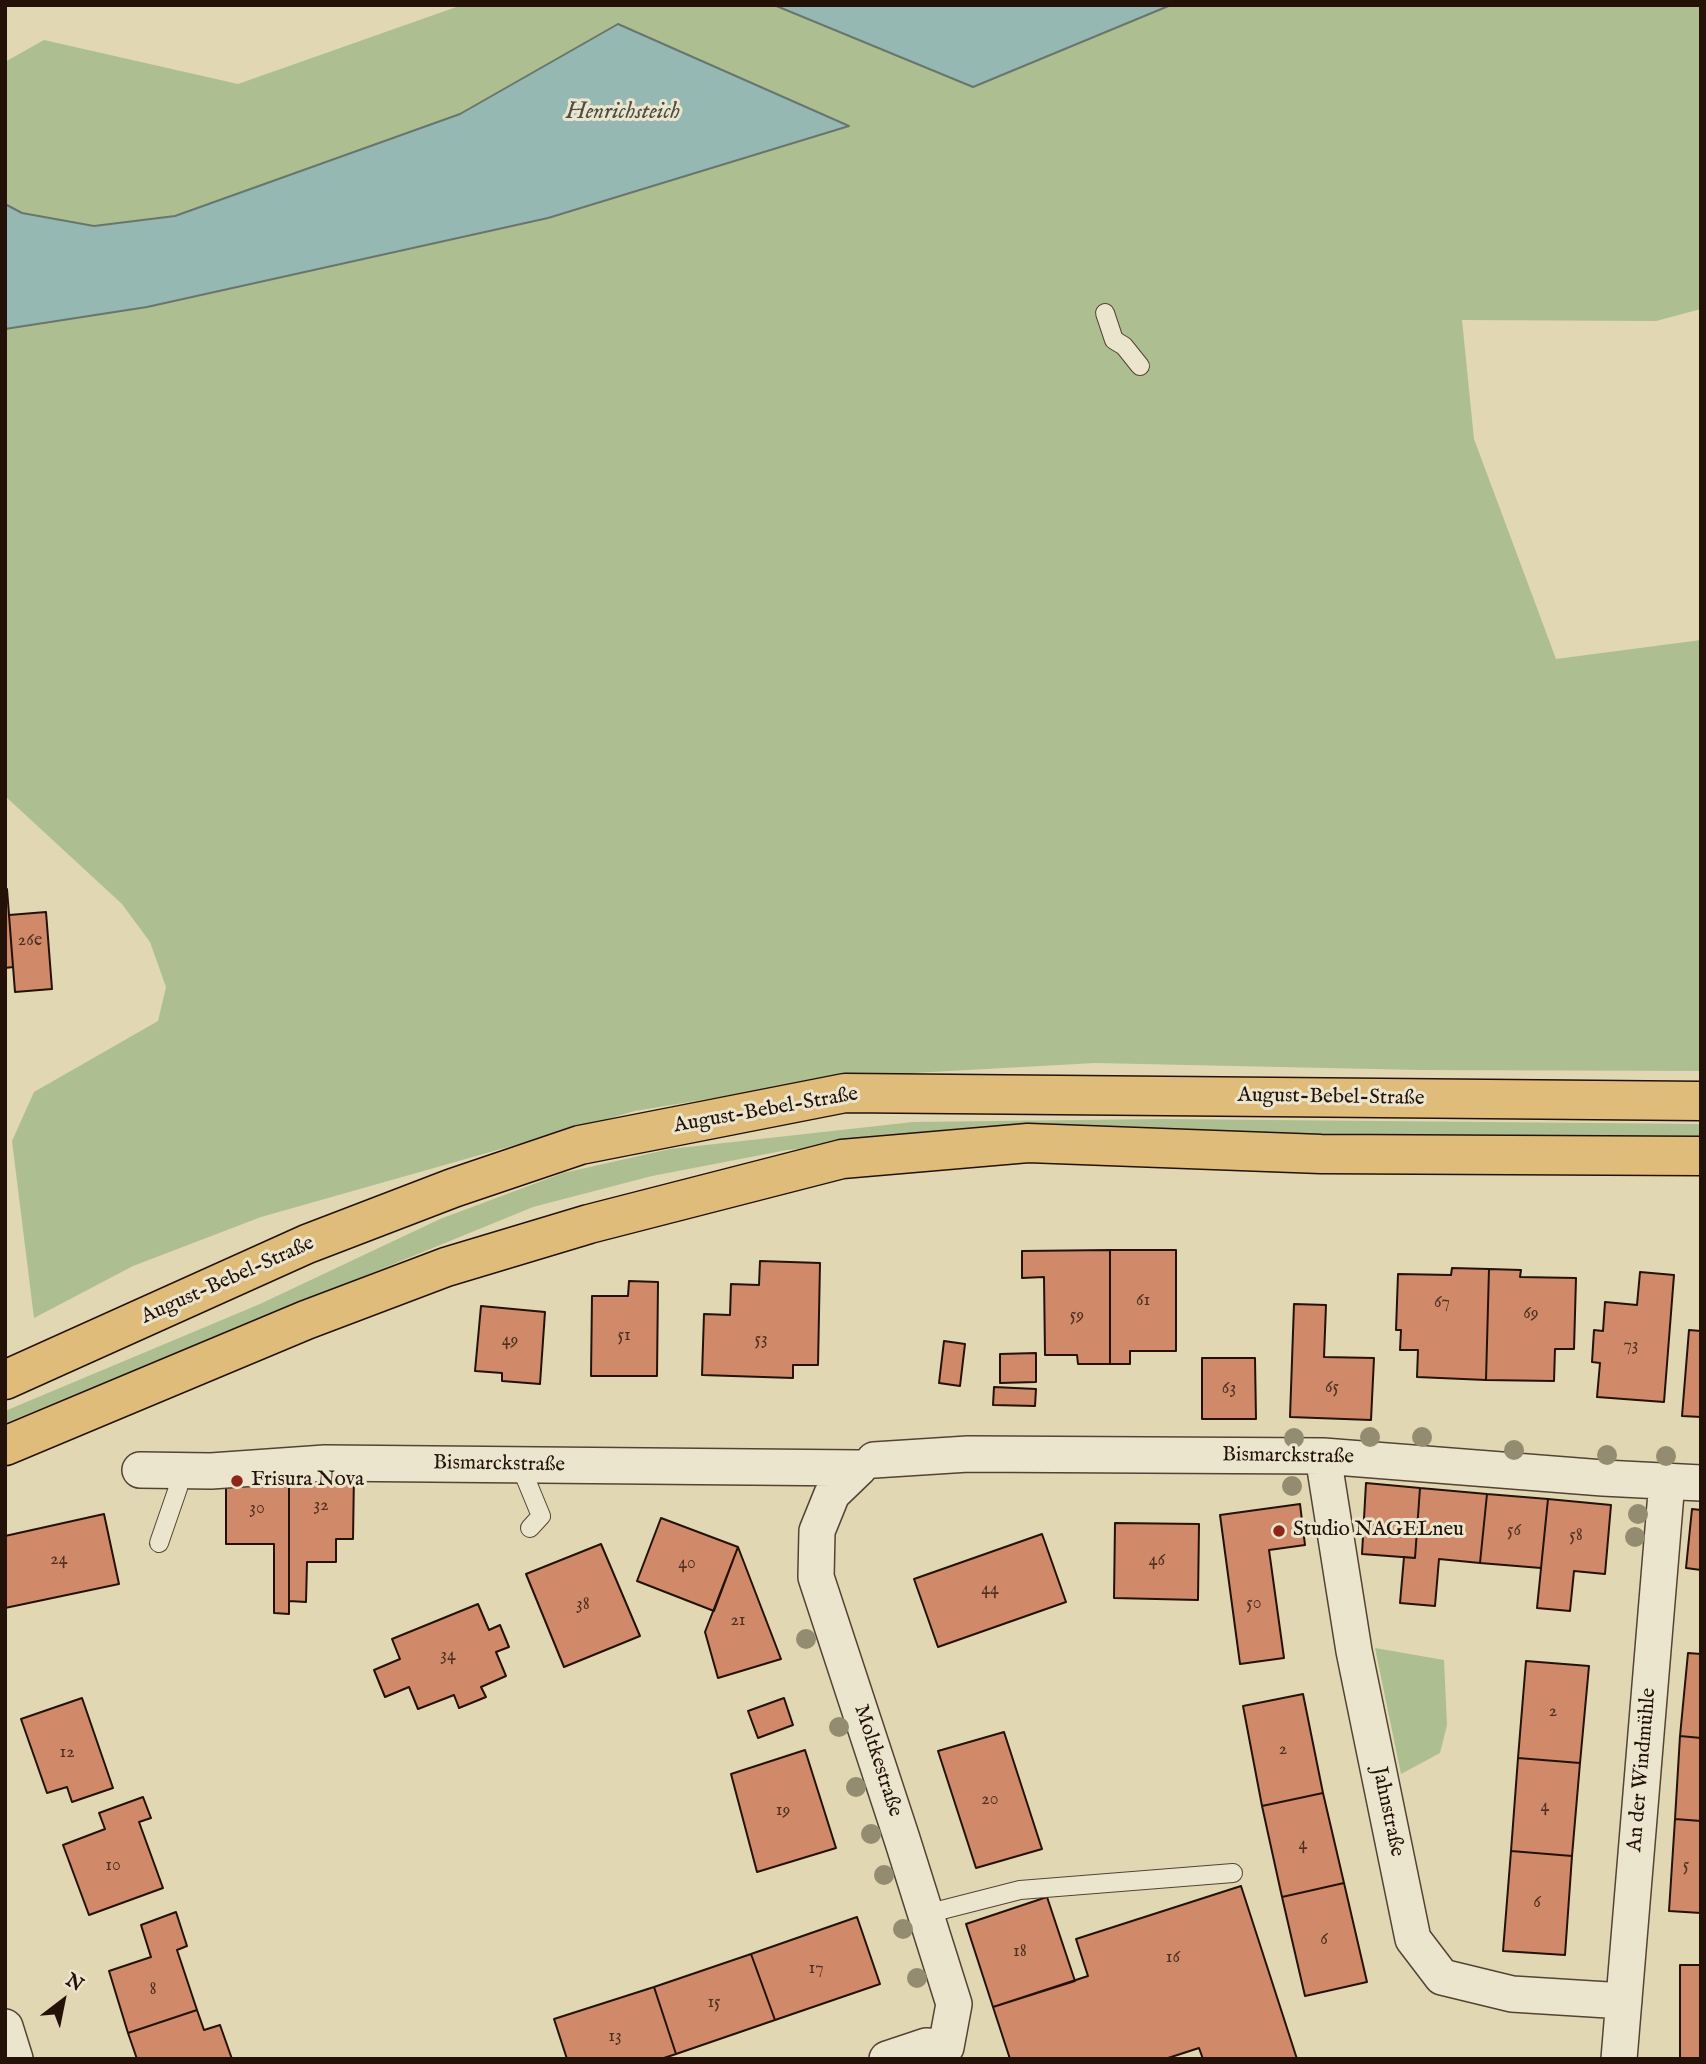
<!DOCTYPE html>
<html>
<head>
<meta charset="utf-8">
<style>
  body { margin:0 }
  #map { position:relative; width:1706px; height:2064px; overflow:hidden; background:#e1d7b3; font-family:"IM FELL English",serif }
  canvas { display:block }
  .frame { position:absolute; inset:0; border:7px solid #241209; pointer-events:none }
  .north { position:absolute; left:28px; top:1966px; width:70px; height:70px; -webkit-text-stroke:5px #ece5ce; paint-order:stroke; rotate:32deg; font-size:19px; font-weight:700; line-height:28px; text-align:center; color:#241209 }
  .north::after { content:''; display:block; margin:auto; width:24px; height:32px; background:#241209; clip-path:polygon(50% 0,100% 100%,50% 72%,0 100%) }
</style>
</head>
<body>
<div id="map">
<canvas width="1706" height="2064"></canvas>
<div class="frame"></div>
<div class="north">N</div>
</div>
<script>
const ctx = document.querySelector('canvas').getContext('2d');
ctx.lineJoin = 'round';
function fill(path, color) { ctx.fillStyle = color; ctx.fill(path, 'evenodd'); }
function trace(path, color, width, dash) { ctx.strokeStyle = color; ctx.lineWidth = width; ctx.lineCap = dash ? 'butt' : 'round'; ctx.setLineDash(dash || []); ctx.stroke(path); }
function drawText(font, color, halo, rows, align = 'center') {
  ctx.font = font + ' "IM FELL English",serif'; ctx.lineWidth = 6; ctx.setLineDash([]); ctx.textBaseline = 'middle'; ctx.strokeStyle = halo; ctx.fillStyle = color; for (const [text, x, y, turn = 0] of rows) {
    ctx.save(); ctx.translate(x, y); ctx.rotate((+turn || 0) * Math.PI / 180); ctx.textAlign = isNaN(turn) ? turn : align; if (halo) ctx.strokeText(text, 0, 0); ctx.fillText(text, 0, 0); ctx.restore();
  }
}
const green = new Path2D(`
  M462,5H1701V309L1656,321L1462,320L1474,439L1556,659L1701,640V1071L1420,1070L1095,1063L841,1077L635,1111L261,1217L133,1266L34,1318L12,1141L34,1092L158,1021L166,987L150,942L122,904L5,796V62L44,40L238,84Z
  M1161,1119L1701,1124V1136L982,1132L787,1150L652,1176L533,1207L5,1423V1411L260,1304L440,1219L563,1173L670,1149L913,1122Z
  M1375,1648L1444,1660L1447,1725L1440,1753L1401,1774Z`);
const water = new Path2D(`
  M774,5H1171L973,87Z
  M618,24L849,126L548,218L147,307L5,329V204L22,213L94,226L175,216L460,114Z`);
const building = new Path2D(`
  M7,889L13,967L5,968V890Z
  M46,912L52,989L15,992L9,915Z
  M1110,1250V1364H1078L1077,1355H1045L1044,1277L1022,1278V1251Z
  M1110,1250H1176V1351H1130V1364H1110Z
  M760,1261L820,1263L818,1365H793V1378L702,1375L704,1314L730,1315L731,1284L759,1285Z
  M1452,1268L1489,1269L1486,1380L1417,1377L1418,1350H1400L1401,1330H1396L1398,1274L1451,1275Z
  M1489,1269L1521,1270L1520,1277L1576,1278L1574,1349H1555L1554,1381L1486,1380Z
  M1640,1272L1674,1275L1664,1402L1597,1397L1600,1363L1592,1362L1594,1330L1603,1331L1605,1302L1637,1305Z
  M629,1281L658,1282L657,1376H591L592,1296H628Z
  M1294,1304L1326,1305L1324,1357L1374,1358L1371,1420L1290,1417Z
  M481,1306L545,1312L540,1384L502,1381V1373L475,1371Z
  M1689,1330L1701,1331V1417L1682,1416Z
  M944,1341L965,1344L960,1386L939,1383Z
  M1036,1353V1382L1000,1383V1354Z
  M1202,1358H1255L1256,1419H1202Z
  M994,1387L1036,1389L1035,1406L993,1405Z
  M226,1473H289V1614L274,1613V1544H226Z
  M289,1473H354L353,1539H336V1562H307L306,1602L289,1601Z
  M1366,1483L1420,1488L1415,1558L1362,1554Z
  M1420,1488L1487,1494L1480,1563L1439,1559L1435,1606L1400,1603L1404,1557L1415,1558Z
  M1487,1494L1548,1499L1541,1568L1480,1563Z
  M1548,1499L1611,1505L1605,1574L1574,1571L1570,1611L1537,1608Z
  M1300,1504L1305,1545L1269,1550L1284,1658L1240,1664L1220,1515Z
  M1692,1509L1701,1510V1570L1686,1568Z
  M104,1514L119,1584L5,1608V1536Z
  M661,1518L738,1547L714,1611L637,1581Z
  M1115,1523L1199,1524L1198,1600L1114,1598Z
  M1042,1534L1066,1602L938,1647L914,1579Z
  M601,1544L640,1636L564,1667L526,1574Z
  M738,1547L781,1659L718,1678L705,1632Z
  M478,1604L489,1630L500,1625L509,1647L496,1652L506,1676L481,1687L486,1697L459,1708L454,1695L418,1709L409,1687L385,1697L374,1670L400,1659L392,1639Z
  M1688,1653L1701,1654V1738L1680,1736Z
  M1526,1661L1589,1666L1580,1763L1518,1758Z
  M1303,1694L1323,1793L1262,1806L1243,1706Z
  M82,1698L113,1788L72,1802L67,1787L47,1793L21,1719Z
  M784,1698L793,1725L758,1738L748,1711Z
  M1004,1732L1042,1849L976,1868L938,1751Z
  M1680,1736L1701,1738V1821L1675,1819Z
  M805,1750L836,1848L757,1872L731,1774Z
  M1518,1758L1580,1763L1572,1856L1511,1851Z
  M1323,1793L1344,1883L1282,1897L1262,1806Z
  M143,1797L151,1818L139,1822L163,1888L89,1915L63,1845L105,1829L99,1813Z
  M1675,1819L1701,1821V1913L1669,1911Z
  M1511,1851L1572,1856L1565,1955L1503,1951Z
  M1344,1883L1367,1982L1305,1996L1282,1897Z
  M1241,1886L1297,2059H1203L1199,2048L1165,2059H1010L993,2007L1088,1976L1076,1939Z
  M1047,1897L1075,1981L993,2007L966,1924Z
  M176,1912L187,1946L177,1950L197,2010L128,2033L109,1971L151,1957L141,1925Z
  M857,1917L880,1984L775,2020L751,1954Z
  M751,1954L775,2020L676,2054L654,1987Z
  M1680,1965H1701V2059H1680Z
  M654,1987L676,2054L661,2059H567L554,2019Z
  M197,2010L204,2030L220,2025L232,2059H137L128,2033Z`);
const service = new Path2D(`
  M1105,313L1114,340L1124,346L1140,366
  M520,1465L541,1516L530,1528
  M159,1543L178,1488L180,1470
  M926,1914L1020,1890L1233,1873`);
const minor = new Path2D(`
  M1323,1456L1354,1651L1413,1939L1442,1977L1512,1994L1624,2001
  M874,1460L968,1454L1323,1456L1603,1478L1701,1483
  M859,1468L832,1494L817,1531L816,1577L902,1839L954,2004L946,2047
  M140,1470L211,1471L325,1463L859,1468
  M5,2027L15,2059
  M887,2059L926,2046L946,2047
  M1619,2059L1667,1481`);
const primary = new Path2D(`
  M5,1380L307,1244L453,1188L580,1145L845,1093L1701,1101
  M5,1446L306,1320L446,1267L589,1224L842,1159L1028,1143L1321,1154L1701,1156`);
const trees = [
  [1370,1437],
  [1422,1437],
  [1294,1438],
  [1514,1450],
  [1607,1455],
  [1666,1456],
  [1292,1486],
  [1638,1514],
  [1635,1537],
  [806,1639],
  [839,1727],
  [856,1787],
  [871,1834],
  [884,1875],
  [903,1929],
  [917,1978]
];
const markers = [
  [237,1481,7,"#8f2418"],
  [1279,1531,7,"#8f2418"]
];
const numberNames = [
  ["26e",30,941],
  ["61",1143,1301],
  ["67",1442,1303],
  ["69",1531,1314],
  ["59",1077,1316],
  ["51",624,1336],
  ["53",761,1340],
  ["49",510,1341],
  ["73",1631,1346],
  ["65",1332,1388],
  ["63",1229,1389],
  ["32",321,1506],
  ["30",257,1509],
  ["56",1514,1531],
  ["58",1576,1536],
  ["24",59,1560],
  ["46",1157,1561],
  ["40",687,1564],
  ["44",990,1590],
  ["50",1254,1604],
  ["38",583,1605],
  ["21",738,1621],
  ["34",448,1656],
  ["2",1553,1712],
  ["2",1283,1750],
  ["12",67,1753],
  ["20",990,1800],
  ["4",1545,1807],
  ["19",783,1811],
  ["4",1303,1845],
  ["10",113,1866],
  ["5",1686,1866],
  ["6",1537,1903],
  ["6",1324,1940],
  ["18",1020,1952],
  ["16",1173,1958],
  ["17",816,1969],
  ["8",153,1990],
  ["15",714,2003],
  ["13",615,2037]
];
const streetNames = [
  ["August-Bebel-Straße",1331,1098,1],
  ["August-Bebel-Straße",766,1111,-10],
  ["August-Bebel-Straße",228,1281,-24],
  ["Bismarckstraße",1288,1457,1],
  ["Bismarckstraße",499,1465,1],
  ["Moltkestraße",877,1761,72],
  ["An der Windmühle",1643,1770,-85],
  ["Jahnstraße",1387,1812,78]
];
const poiNames = [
  ["Frisura Nova",251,1481],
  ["Studio NAGELneu",1293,1531]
];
const waterNames = [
  ["Henrichsteich",623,113]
];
fill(green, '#adbf91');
fill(water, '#95b8b2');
trace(water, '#68766e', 2);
fill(building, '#d08a6a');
trace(building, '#241209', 2);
trace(service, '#534334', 20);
trace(minor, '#534334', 38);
trace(primary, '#241209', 41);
trace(service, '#ece5ce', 18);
trace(minor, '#ece5ce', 35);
trace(primary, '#e0bc7a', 38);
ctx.fillStyle = '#938c70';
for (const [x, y] of trees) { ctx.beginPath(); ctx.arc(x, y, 10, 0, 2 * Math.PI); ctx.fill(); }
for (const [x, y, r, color] of markers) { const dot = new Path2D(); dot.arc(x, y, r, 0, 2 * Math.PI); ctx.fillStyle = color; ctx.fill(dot); trace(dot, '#ece5ce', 2.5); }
drawText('18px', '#4f3021', null, numberNames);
drawText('21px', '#241209', '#ece5ce', streetNames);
drawText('21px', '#241209', '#ece5ce', poiNames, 'left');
drawText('italic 23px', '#4c4c44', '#ece5ce', waterNames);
</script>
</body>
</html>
